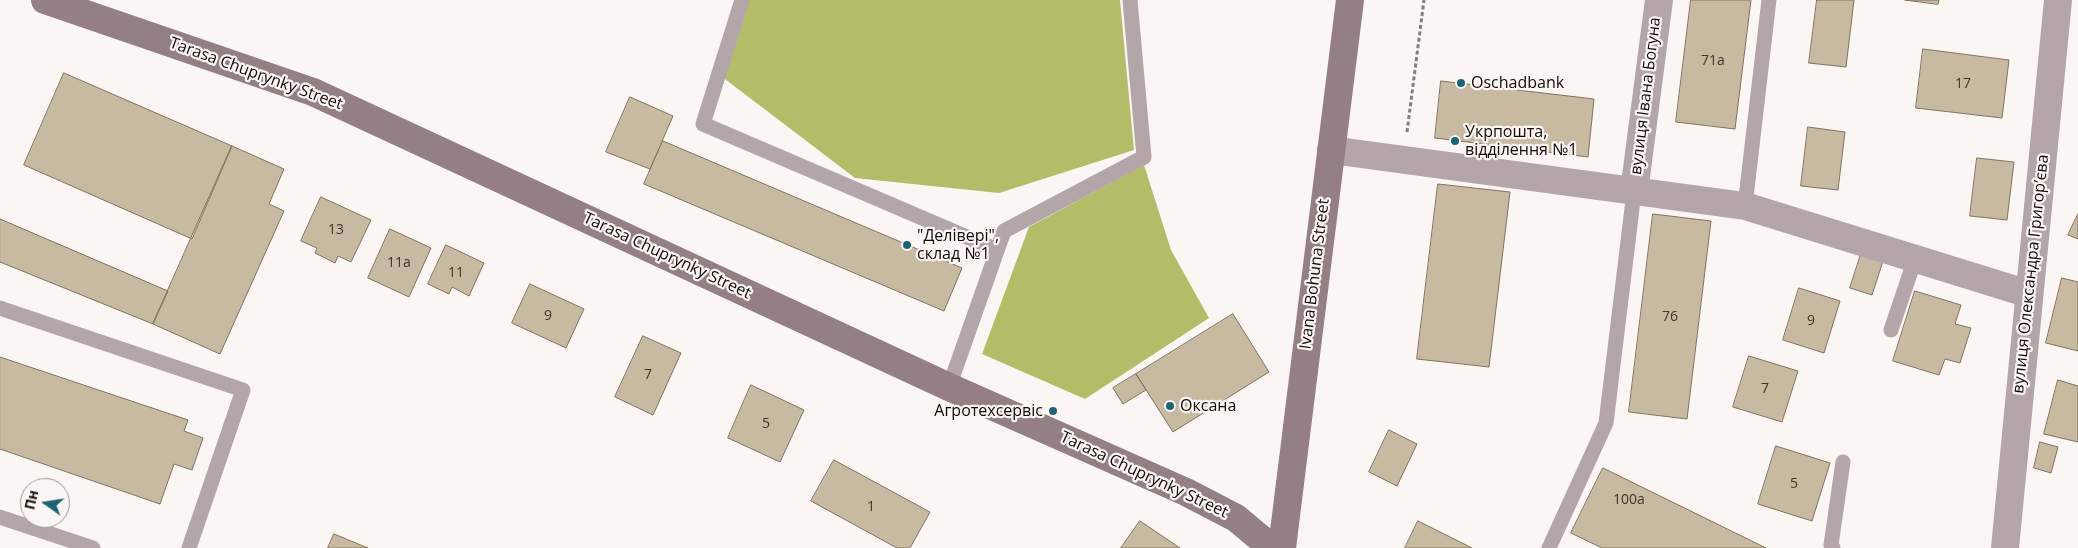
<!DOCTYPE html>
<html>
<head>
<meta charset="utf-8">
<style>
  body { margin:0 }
  #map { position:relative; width:2078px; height:548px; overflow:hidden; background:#fbf5f3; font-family:"Open Sans",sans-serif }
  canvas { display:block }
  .north { position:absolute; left:20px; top:478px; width:50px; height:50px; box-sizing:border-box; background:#fbf5f3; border:1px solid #9e9794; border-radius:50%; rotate:283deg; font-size:14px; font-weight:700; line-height:20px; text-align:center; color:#130a06 }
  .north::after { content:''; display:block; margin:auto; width:18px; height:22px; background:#1d6474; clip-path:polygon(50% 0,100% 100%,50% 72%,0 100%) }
</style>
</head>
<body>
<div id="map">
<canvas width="2078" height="548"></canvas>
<div class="north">Пн</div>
</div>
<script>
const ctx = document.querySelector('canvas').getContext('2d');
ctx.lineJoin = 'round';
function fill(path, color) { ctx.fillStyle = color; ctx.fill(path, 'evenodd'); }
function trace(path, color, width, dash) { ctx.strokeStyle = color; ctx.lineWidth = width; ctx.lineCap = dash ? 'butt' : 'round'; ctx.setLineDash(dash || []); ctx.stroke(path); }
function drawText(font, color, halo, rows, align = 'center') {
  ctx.font = font + ' "Open Sans",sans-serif'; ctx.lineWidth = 4.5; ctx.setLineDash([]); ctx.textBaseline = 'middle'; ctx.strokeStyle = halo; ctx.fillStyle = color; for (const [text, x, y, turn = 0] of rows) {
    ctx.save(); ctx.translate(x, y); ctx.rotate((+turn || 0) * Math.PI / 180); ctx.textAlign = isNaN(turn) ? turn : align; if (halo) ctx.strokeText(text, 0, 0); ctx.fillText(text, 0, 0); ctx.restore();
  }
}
const forest = new Path2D(`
  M746,0H1120L1134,150L999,193L855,178L721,76Z
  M1144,165L1171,250L1209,318L1085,399L982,354L1029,227Z`);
const building = new Path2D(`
  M1691,0H1751L1735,129L1676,122Z
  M1817,0H1854L1846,67L1809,63Z
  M1905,0H1939L1938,4Z
  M1923,49L2009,60L2002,118L1916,108Z
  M64,73L232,146L192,239L24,165Z
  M1441,81L1594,99L1588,157L1435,138Z
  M630,97L673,116L650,169L606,152Z
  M1808,127L1845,132L1838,190L1801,186Z
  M663,141L962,268L944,311L644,184Z
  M232,146L284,169L269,204L284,211L220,354L153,324Z
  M1977,158L2014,162L2007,220L1970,216Z
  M1438,184L1510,192L1489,367L1417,359Z
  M321,197L371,220L351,262L338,256L335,263L315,253L317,248L301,241Z
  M1653,214L1711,221L1687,419L1629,412Z
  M2078,214V239L2068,235Z
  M0,219L168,291L153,324L0,262Z
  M390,229L431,248L409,297L368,278Z
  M446,245L484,263L469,296L452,287L449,294L428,284Z
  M1862,251L1884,258L1872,295L1850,288Z
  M2062,278L2078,282V351L2046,343Z
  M530,284L584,309L566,348L512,323Z
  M1799,288L1840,301L1824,353L1783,340Z
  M1915,291L1961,305L1955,324L1971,328L1960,363L1945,359L1939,375L1893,361Z
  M1233,314L1269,372L1173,432L1136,374Z
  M643,336L681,353L653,415L615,397Z
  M1749,356L1798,371L1782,422L1733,407Z
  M0,357L188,420L184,431L203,438L192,470L174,464L160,504L0,449Z
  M1136,374L1146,390L1123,404L1113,388Z
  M2058,380L2078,386V442L2044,434Z
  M751,385L804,410L780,462L728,438Z
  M1389,430L1417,444L1397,486L1369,472Z
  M2040,442L2058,447L2051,473L2034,468Z
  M1776,446L1830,463L1812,521L1758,504Z
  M834,460L930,512L910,548H897L811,501Z
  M1603,468L1766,548H1602L1571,533Z
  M1140,521L1180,548H1121Z
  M1418,521L1472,548H1405Z
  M334,534L368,548H328Z`);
const path = new Path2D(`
  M1407,132L1424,0`);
const lane = new Path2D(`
  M742,0L703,124L997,250
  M1745,206L1769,0
  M0,308L243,390L189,548
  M1891,330L1915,259
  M949,387L1004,231L1144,157L1130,0
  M0,517L93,548
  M1549,548L1606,423L1634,192
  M1833,548L1831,545L1843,462`);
const street = new Path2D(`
  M1331,150L1745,206L2029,294
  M1634,192L1659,0
  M2005,548L2058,0`);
const secondary = new Path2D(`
  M45,0L313,92L949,387L1186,492L1236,518L1272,548
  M1282,548L1350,0`);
const markers = [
  [1461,83,5,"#1d6474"],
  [1455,141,5,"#1d6474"],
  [907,245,5,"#1d6474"],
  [1170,406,5,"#1d6474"],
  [1053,411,5,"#1d6474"]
];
const numberNames = [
  ["71а",1713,61],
  ["17",1963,84],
  ["13",336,230],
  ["11а",399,263],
  ["11",456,273],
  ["9",548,316],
  ["76",1670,317],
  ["9",1811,321],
  ["7",648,375],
  ["7",1765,389],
  ["5",766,424],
  ["5",1794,484],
  ["100а",1629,500],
  ["1",871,507]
];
const streetNames = [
  ["Tarasa Chuprynky Street",256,74,20],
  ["вулиця Івана Богуна",1646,96,-83],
  ["Tarasa Chuprynky Street",667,256,25],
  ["Ivana Bohuna Street",1315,274,-83],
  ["вулиця Олександра Григорʼєва",2031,274,-84],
  ["Tarasa Chuprynky Street",1144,475,25]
];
const poiNames = [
  ["Oschadbank",1471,83],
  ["Укрпошта,",1465,132],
  ["відділення №1",1465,150],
  ["\"Делівері\",",917,236],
  ["склад №1",917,254],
  ["Оксана",1180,406],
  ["Агротехсервіс",1043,411,"right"]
];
fill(forest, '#b5bc68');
fill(building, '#c8b9a1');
trace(building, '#81735d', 1);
trace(path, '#857e7a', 3, [4, 2.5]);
trace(lane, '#b4a6a8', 15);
trace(street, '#b4a6a8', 28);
trace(secondary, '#948082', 28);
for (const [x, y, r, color] of markers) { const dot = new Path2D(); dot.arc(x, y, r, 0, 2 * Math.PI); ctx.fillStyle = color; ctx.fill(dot); trace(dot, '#fbf5f3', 2); }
drawText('14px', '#40362d', null, numberNames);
drawText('16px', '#130a06', '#fbf5f3', streetNames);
drawText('16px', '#130a06', '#fbf5f3', poiNames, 'left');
</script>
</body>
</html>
